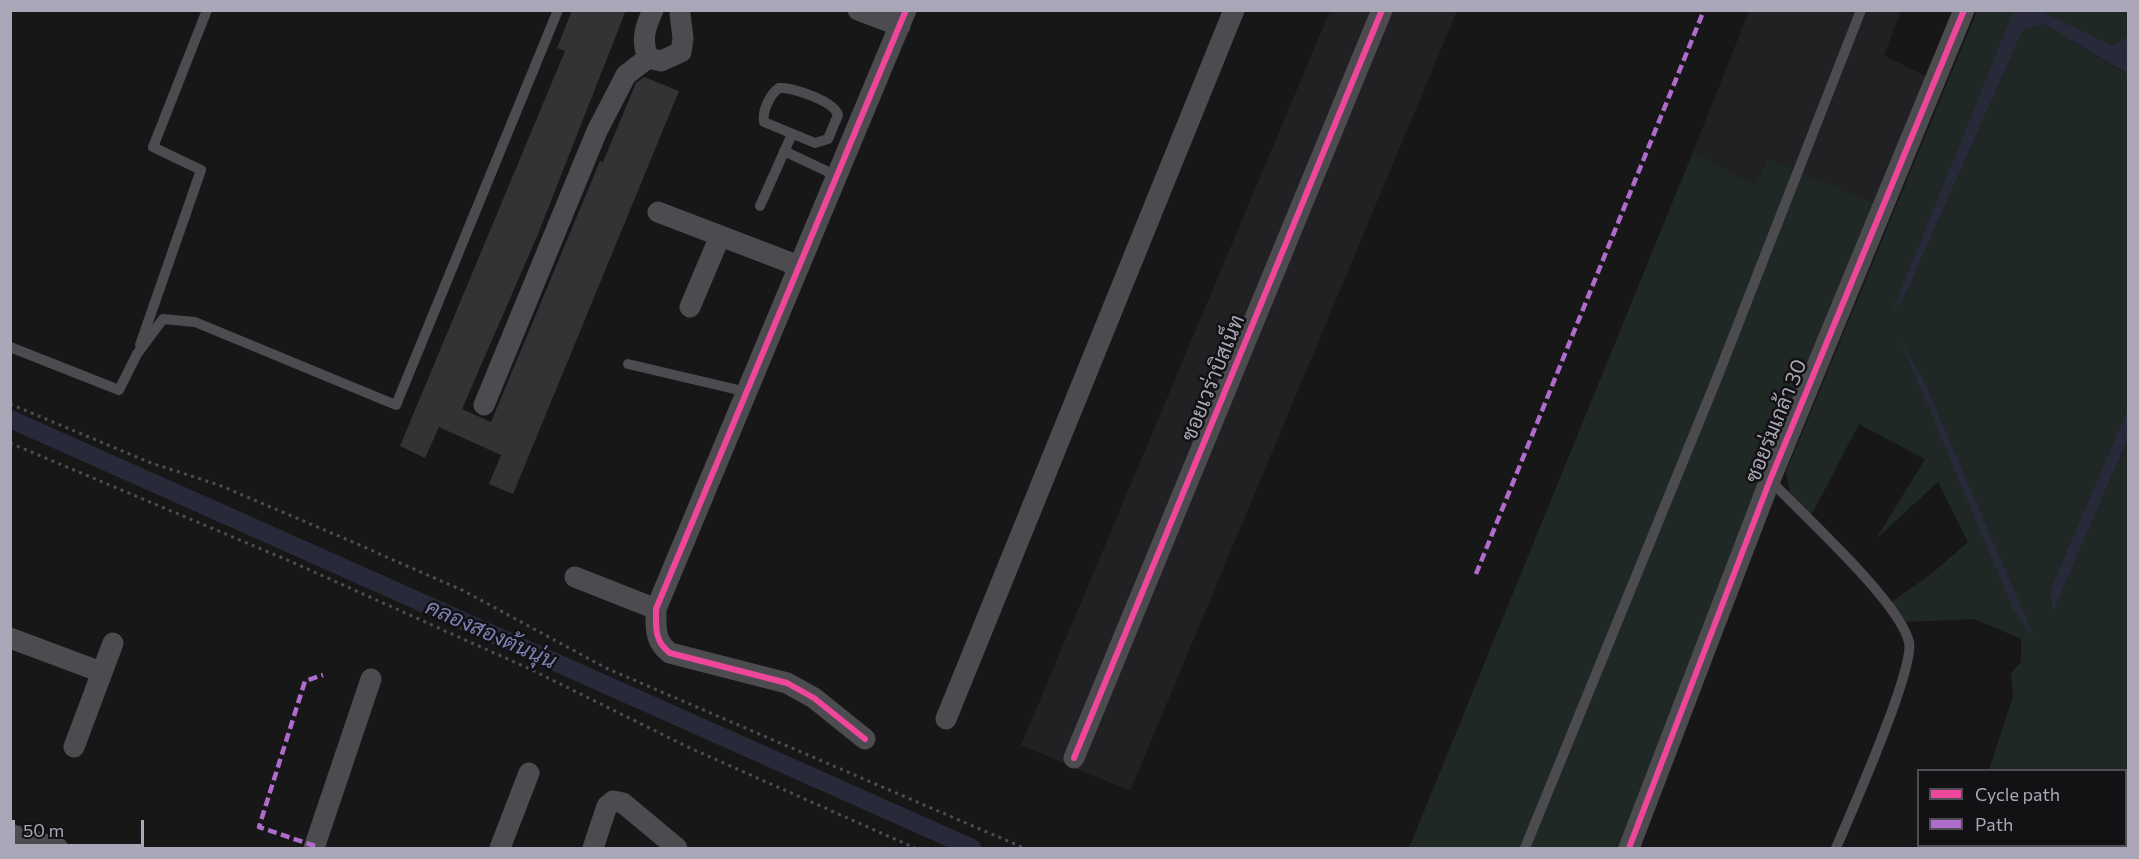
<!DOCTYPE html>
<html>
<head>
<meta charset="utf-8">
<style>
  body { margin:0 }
  #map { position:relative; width:2139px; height:859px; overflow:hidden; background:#171717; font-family:Commissioner,sans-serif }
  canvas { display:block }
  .frame { position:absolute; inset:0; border:12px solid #aaa7b8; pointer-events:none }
  .legend { position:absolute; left:1917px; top:769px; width:210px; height:78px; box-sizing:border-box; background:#121113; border:2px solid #4f4d55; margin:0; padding:8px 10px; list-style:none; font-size:18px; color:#aaa7b8 }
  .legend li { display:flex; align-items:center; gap:12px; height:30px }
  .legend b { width:30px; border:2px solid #4f4d55 }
  .scale { position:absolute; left:12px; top:820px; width:132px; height:27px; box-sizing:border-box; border:3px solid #aaa7b8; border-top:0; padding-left:8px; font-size:18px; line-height:21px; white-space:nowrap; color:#aaa7b8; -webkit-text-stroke:4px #121113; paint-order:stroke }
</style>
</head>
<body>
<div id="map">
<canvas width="2139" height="859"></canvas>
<div class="frame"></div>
<ul class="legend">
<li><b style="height:8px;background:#ed469a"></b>Cycle path</li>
<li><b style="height:8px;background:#b06ccc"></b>Path</li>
</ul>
<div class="scale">50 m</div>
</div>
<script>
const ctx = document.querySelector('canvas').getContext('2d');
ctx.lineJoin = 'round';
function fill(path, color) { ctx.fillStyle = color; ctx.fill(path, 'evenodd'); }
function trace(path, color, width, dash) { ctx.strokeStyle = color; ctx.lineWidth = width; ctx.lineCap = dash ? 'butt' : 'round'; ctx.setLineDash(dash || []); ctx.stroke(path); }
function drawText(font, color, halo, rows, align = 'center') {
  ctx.font = font + ' Commissioner,Sarabun,sans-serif'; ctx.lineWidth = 5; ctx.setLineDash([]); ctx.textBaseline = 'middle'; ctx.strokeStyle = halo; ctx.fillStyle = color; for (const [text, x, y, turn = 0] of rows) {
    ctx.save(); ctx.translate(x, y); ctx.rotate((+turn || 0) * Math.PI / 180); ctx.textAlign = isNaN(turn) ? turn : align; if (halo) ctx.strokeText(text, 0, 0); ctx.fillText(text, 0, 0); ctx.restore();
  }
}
const built = new Path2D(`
  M1330,11H1457L1130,791L1021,745Z
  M1749,11H1901L1884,55L1927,77L1874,203L1767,158L1756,185L1693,152Z`);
const green = new Path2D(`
  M1977,11H2014L1893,309L1903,300L2023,30L2044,24L2125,73L2128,70V408L2050,590L2053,610L2128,439V848H1964L1965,846H2126V770H1989L2013,696L2011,673L2021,662V639L1974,619L1904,622L1890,603L1930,575L1968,542L1938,482L1876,539L1925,459L1859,424L1812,514L1791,501L1786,472ZM1901,341L1925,383L2034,638Z
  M2037,11H2128V35L2114,46Z
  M1693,152L1756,185L1767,158L1874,203L1620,848H1409Z`);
const water = new Path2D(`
  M2014,10L2042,12L2114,46L2128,35V70L2126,73L2044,24L2023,30L1903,300L1892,311Z
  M1898,334L1925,383L2036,641L2013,609Z
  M2128,408V439L2053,611L2050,590Z`);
const canal = new Path2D(`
  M10,419L972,848`);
const building = new Path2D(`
  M572,10H626L538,234L462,409L491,422L600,161L603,162L636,83L644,77L679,91L513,494L489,484L501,455L439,427L425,458L400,446L565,51L557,48Z`);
const path = new Path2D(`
  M10,404L151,463L219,485L348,540L464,591L606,668L1024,848
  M10,443L292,562L532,670L690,748L915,848`);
const lane = new Path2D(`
  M779,88C792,87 834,101 838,115L828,139L815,143L764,122C762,111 770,94 779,88Z
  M784,151L837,176
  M760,206L792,134
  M140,345L201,170L153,147L207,10
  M10,347L119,390L137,354L163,319L195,322L396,405L558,10
  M628,364L747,392
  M1770,480C1802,514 1899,601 1909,642C1915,669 1850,815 1836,848
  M1525,848L1717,378L1861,10`);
const street = new Path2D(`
  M653,10C645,28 641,39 648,58L661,61L681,52L683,38L680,14
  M858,10L900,26
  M658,212L799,266
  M690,307L720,236
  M484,405L597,131L626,75L648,58
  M575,577L656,609
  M10,638L101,672
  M946,719L1234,10
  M865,739L814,698L787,683L670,653C654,641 656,627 656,609L906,10
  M74,747L113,643
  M1074,758L1382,10
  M10,834L58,848
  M314,848L371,679
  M500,848L529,773
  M593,848L607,806L613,801L623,803L677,848
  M1629,848L1770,480L1964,10`);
const quiet = new Path2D(`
  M1476,574L1704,10
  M315,846L259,827L305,681L323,675`);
const cycleway = new Path2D(`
  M865,739L814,698L787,683L670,653C654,641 656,627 656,609L906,10
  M1074,758L1382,10
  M1629,848L1770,480L1964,10`);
const streetNames = [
  ["ซอยเวร่าบิสเน็ท",1213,378,-68],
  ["ซอยร่มเกล้า 30",1776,421,-68]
];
const waterNames = [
  ["คลองสองต้นนุ่น",491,634,24]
];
fill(built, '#212123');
fill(green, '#202825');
fill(water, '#292a39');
trace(canal, '#292a39', 18);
fill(building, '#333335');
trace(path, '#4d4d52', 3, [3, 4.5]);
trace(lane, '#4c4b50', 10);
trace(street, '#4c4b50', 21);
trace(quiet, '#b06ccc', 4.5, [9, 4.5]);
trace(cycleway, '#ed469a', 6);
drawText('21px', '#aaa7b8', '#121113', streetNames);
drawText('italic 22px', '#7d7fb4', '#121113', waterNames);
</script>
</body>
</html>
